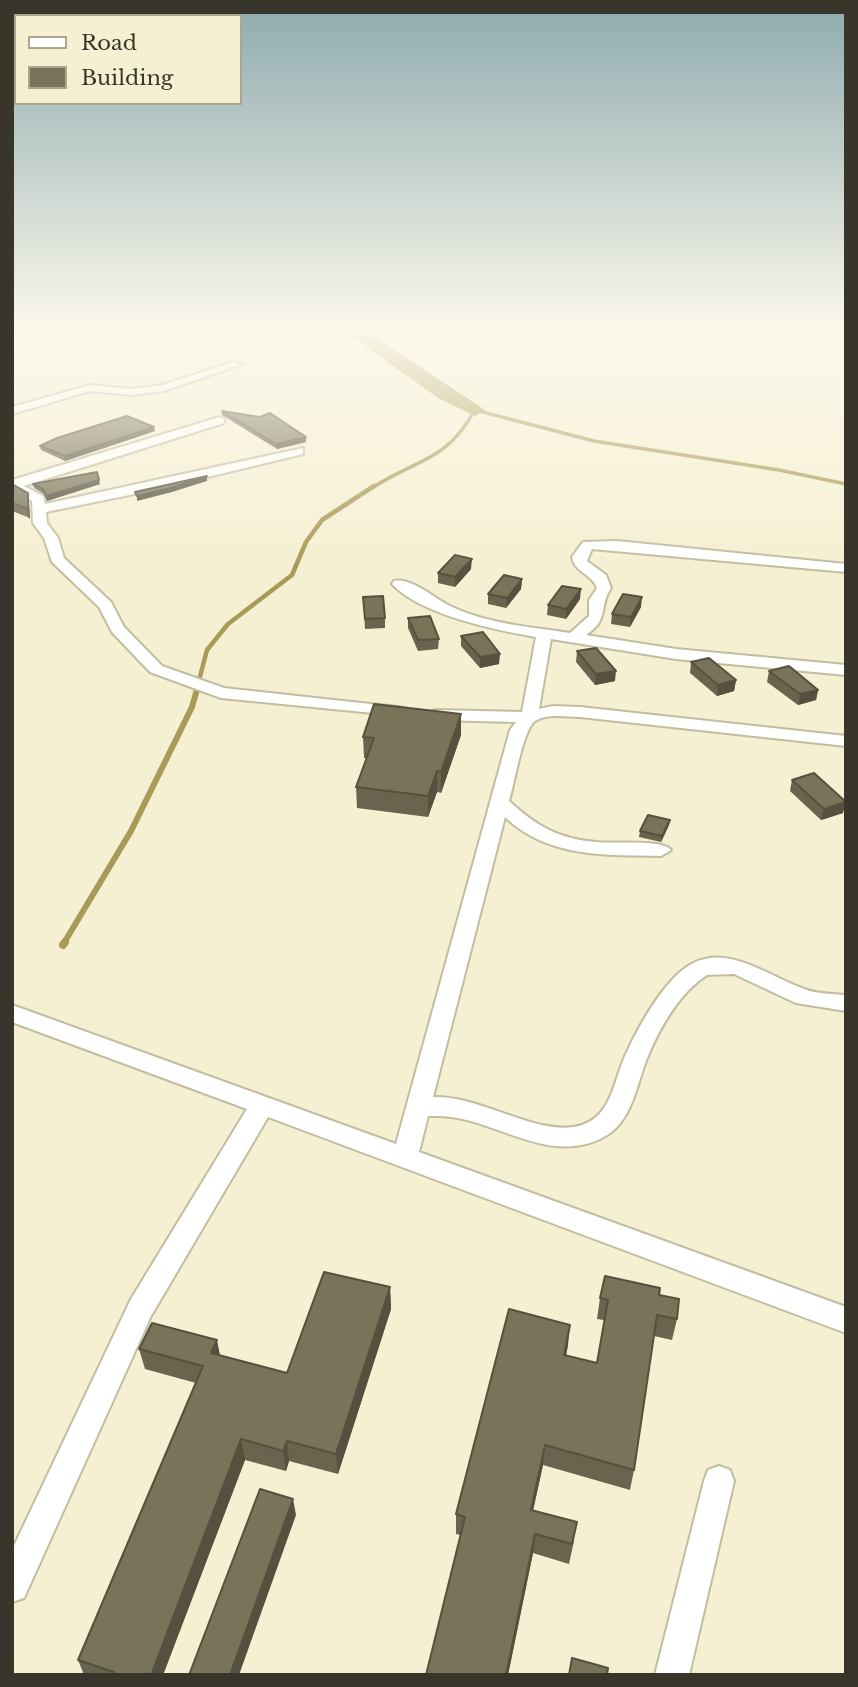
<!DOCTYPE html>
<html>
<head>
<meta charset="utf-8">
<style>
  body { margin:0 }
  #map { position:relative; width:858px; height:1687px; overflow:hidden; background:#f6f0d3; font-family:"Libre Baskerville",serif }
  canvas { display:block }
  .frame { position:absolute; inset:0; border:14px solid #38362a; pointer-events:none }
  .legend { position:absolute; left:14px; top:14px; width:228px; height:91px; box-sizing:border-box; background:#f6f0d3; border:2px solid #aaa68f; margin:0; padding:9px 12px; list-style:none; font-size:21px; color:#38362a }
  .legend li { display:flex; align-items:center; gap:14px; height:35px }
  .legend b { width:35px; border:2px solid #aaa68f }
</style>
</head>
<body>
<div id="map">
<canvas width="858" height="1687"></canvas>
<div class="frame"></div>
<ul class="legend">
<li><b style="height:9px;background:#fff"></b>Road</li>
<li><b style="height:19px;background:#797459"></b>Building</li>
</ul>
</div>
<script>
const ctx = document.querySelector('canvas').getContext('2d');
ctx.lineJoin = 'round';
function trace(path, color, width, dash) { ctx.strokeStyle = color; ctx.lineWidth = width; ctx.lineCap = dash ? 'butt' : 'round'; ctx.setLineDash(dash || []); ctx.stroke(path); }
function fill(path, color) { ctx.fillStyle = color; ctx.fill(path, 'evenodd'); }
const streamFar3 = new Path2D(`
  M372,488C419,457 444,464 475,410L594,441L779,470L846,484`);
const streamFar2 = new Path2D(`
  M197,688L207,650L228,624L292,575L306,542L322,520L374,486`);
const streamFar1 = new Path2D(`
  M64,943L131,831L192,707L198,686`);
const stream = new Path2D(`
  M63,945L65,942`);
const river = new Path2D(`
  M345,331H366L485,410L475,416L438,398Z`);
const minor = new Path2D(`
  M233,362L242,364L164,391L132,395L90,391L12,414V407L90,385L132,389L162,385Z
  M220,417L224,419V423L24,486L43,496L45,504L303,448V454L299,455L154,490L46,512L47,523L58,538L64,558L111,602L124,627L162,666L224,688L398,707L404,708L406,712L404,716L221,698L150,672L112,632L99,607L52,562L44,538L33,523L32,501L12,489V480Z
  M617,541L846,564V572L592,549L587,561L606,575L611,588C598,608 610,619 586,635L676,649L846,665V675L676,659L551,639L539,709L553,706L580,707L846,736V746L580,717C567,717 547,713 535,721C523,729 514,785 509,801C536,826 559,839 596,842C612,844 663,839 671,850L661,856C605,855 548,858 505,817L433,1097C481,1095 542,1139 582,1125C612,1115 614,1080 625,1056C637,1030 654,999 673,979C715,933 760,973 804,989C817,994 832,994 846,995V1011L796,1003L734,974L707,975C680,992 660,1027 648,1056C636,1084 633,1123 602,1138C545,1167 490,1113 432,1116H428L419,1152L846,1307V1333L268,1117L151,1316L24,1598L12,1602V1550L131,1299L247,1109L12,1022V1005L396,1144L510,730L516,722L435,720L427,715L435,710L522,712L536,637C495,630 421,615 392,584L394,581C412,577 436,600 452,607C489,624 531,627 570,633L589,616V600L597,588C592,574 574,572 572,557L583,542Z
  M719,1466L730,1470L734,1481L689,1675H655L704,1481L708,1470Z`);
const wall = new Path2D(`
  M222,411L260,417L306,442L277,449L222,415Z
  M155,431L65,461L41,450L40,446Z
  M12,484L28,493L29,503L30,518L12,511Z
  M33,484H100L47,501L44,494L34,488Z
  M471,569L455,587L438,583V573Z
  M522,579L521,589L506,608L488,604V594Z
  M363,597L385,618V628L365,629Z
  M580,599L566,619L547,615L548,605Z
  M641,607L630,627L611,624L612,614Z
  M408,618L439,639L438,649L418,651L408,628Z
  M461,636L499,664L480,668L461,646Z
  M577,651L615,681L595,685L576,662Z
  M691,662L736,680L734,691L717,696L690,673Z
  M769,671L818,690L816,700L798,705L767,682Z
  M461,714V735L441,793L437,792L428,817L357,808L356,787L366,758H364L363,737Z
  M792,780L843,813L821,820L790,791Z
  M669,825L661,842L639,837L640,831Z
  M390,1287L391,1309L338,1474L289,1461L286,1471L245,1460L163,1675H84L78,1660L196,1383L145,1369L139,1349L220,1356L287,1373Z
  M659,1295L677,1319L672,1340L654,1336L634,1470L630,1490L543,1465L533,1510L574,1541L569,1564L533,1553L508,1675H426L461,1535L456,1534V1514L568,1345L566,1356L597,1363L604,1320L597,1319L600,1298Z`);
const shadedWall = new Path2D(`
  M154,427L155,431L65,461V456Z
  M306,437V442L277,449L276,444Z
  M207,476V481L172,492L137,501V496Z
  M99,480L100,484L47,501L46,496Z
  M28,493L29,503L30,518L29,519L27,509Z
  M472,559L471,569L455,587V577Z
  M522,579L521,589L506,608L507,598Z
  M581,589L580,599L566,619V609Z
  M642,597L641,607L630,627L631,617Z
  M500,654L499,664L480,668V657Z
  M616,671L615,681L595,685L596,674Z
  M736,680L734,691L717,696L718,685Z
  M818,690L816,700L798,705L800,694Z
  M461,714V735L441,793V772Z
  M437,771V792L428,817V796Z
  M846,802L843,813L821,820L824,809Z
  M670,820L669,825L661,842L662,836Z
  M390,1287L391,1309L338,1474L336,1454Z
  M570,1325L568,1345L562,1376L564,1355Z
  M217,1340L221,1360L211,1353Z
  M241,1439L245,1460L163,1675H151Z
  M287,1441L289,1461L286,1471L283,1451Z
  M545,1445L543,1465L529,1529L531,1510Z
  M293,1499L296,1515L239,1675H230Z
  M535,1534L533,1553L508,1675H506Z`);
const building = new Path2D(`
  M222,411L260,417L270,413L306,437L276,444Z
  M127,416L154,427L65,456L40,446L57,438Z
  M97,472L99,480L46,496L43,489L33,484Z
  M207,476L171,488L137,496L135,492Z
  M12,484L28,493V509L12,503Z
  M455,555L472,559L455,577L438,573Z
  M504,575L522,579L507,598L488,594Z
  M562,586L581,589L566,609L548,605Z
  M623,594L642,597L631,617L612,614Z
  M383,596L385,618L365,619L363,597Z
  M430,616L439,639L418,640L408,618Z
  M483,632L500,654L480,657L461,636Z
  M596,648L616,671L596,674L577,651Z
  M709,658L736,680L718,685L691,662Z
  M789,666L818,690L800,694L769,671Z
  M374,704L461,714L441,772L437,771L428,796L356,787L374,738L363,737Z
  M814,773L846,802L824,809L792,780Z
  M648,815L670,820L662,836L640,831Z
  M324,1272L390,1287L336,1454L287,1441L283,1451L241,1439L151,1675H113L114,1672L78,1660L203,1366L139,1349L152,1323L217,1340L211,1353L287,1373Z
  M605,1276L660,1288L659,1295L679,1299L677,1319L657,1315L634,1470L545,1445L531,1510L577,1522L572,1544L535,1534L506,1675H426L465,1517L456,1514L509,1309L570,1325L564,1355L597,1363L608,1300L600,1298Z
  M260,1489L293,1499L230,1675H189Z
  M572,1658L608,1668L607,1675H569Z`);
trace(streamFar3, '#a89a57', 3.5);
trace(streamFar2, '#a89a57', 4.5);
trace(streamFar1, '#a89a57', 6);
trace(stream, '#a89a57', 8);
fill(river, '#a89a57');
trace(minor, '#c2bda0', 4);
fill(minor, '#fff');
fill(wall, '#68644d');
fill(shadedWall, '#55513e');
fill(building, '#797459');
trace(building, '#55513e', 2);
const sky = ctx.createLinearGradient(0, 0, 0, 567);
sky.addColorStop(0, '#8eaaae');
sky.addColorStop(0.58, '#fbf8eb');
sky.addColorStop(1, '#fbf8eb00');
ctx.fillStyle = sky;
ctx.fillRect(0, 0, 858, 567);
</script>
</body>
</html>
